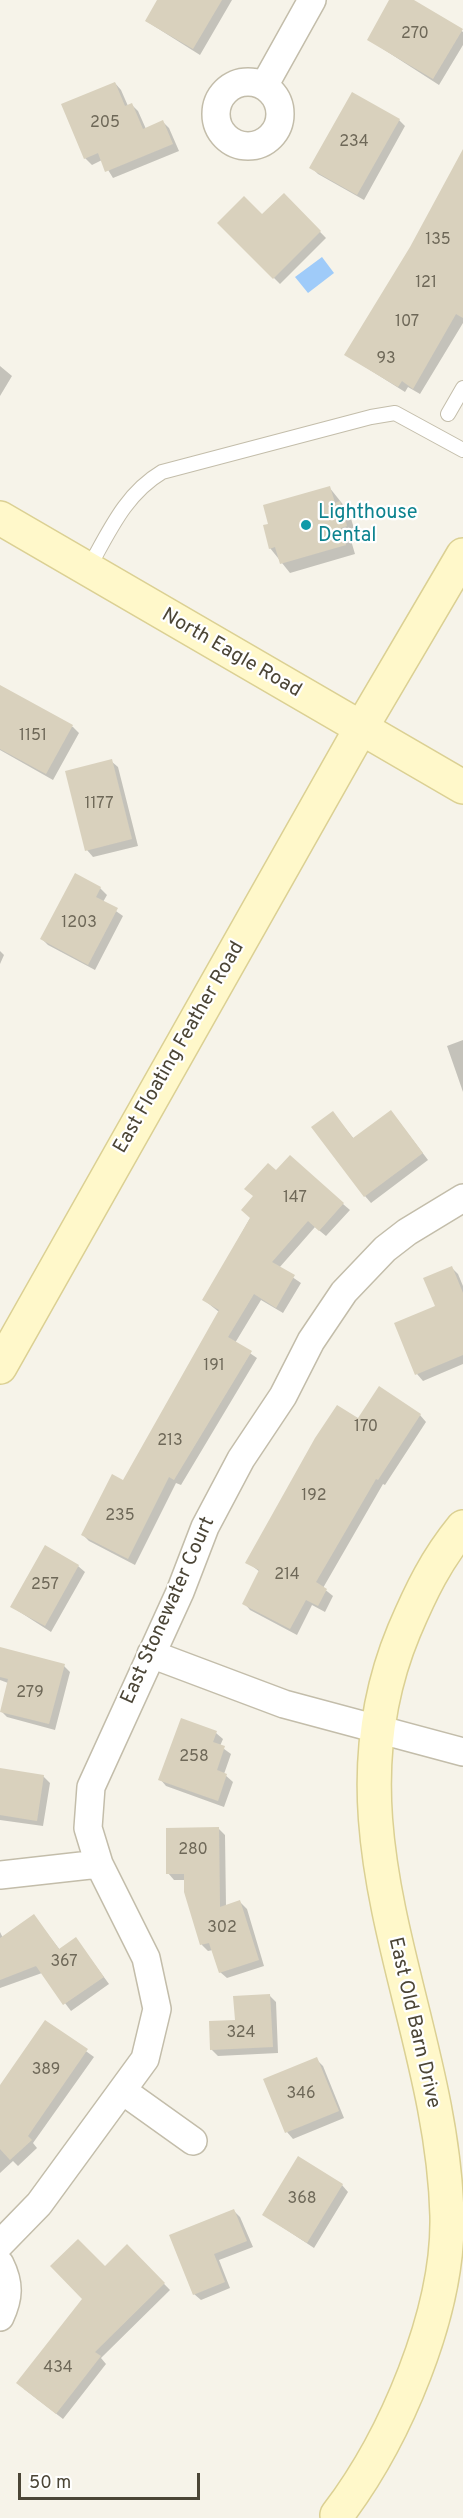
<!DOCTYPE html>
<html>
<head>
<meta charset="utf-8">
<style>
  body { margin:0 }
  #map { position:relative; width:463px; height:2518px; overflow:hidden; background:#f6f3e9; font-family:Overpass,sans-serif }
  canvas { display:block }
  .scale { position:absolute; left:18px; top:2473px; width:182px; height:27px; box-sizing:border-box; border:3px solid #4b4536; border-top:0; padding-left:8px; font-size:18px; line-height:21px; white-space:nowrap; color:#4b4536; -webkit-text-stroke:4px #fff; paint-order:stroke }
</style>
</head>
<body>
<div id="map">
<canvas width="463" height="2518"></canvas>
<div class="scale">50 m</div>
</div>
<script>
const ctx = document.querySelector('canvas').getContext('2d');
ctx.lineJoin = 'round';
function fill(path, color) { ctx.fillStyle = color; ctx.fill(path, 'evenodd'); }
function trace(path, color, width, dash) { ctx.strokeStyle = color; ctx.lineWidth = width; ctx.lineCap = dash ? 'butt' : 'round'; ctx.setLineDash(dash || []); ctx.stroke(path); }
function drawText(font, color, halo, rows, align = 'center') {
  ctx.font = font + ' Overpass,sans-serif'; ctx.lineWidth = 4.5; ctx.setLineDash([]); ctx.textBaseline = 'middle'; ctx.strokeStyle = halo; ctx.fillStyle = color; for (const [text, x, y, turn = 0] of rows) {
    ctx.save(); ctx.translate(x, y); ctx.rotate((+turn || 0) * Math.PI / 180); ctx.textAlign = isNaN(turn) ? turn : align; if (halo) ctx.strokeText(text, 0, 0); ctx.fillText(text, 0, 0); ctx.restore();
  }
}
const water = new Path2D(`
  M322,257L334,273L308,293L295,277Z`);
const shadow = new Path2D(`
  M159,0H232L200,55L146,21Z
  M391,0H412L463,32V45L439,85L369,40Z
  M115,83L121,90L128,106L132,105L138,111L146,129L163,122L169,128L179,151L113,178L102,160L92,165L85,158Z
  M399,120L405,126L364,200L318,174L311,167Z
  M463,153V323L420,394L408,387L405,392L346,355L411,248Z
  M284,195L326,238L280,284L219,223L262,216Z
  M0,366L12,376L0,396Z
  M329,487L349,512L356,535L350,537L355,554L290,573L270,548Z
  M3,688L73,727L79,733L53,780L0,750V694Z
  M111,761L118,767L138,846L93,857L87,850Z
  M75,875L100,888L107,895L103,902L123,916L95,970L48,945L42,939Z
  M0,951L4,955L0,964Z
  M463,1040V1092L447,1046Z
  M333,1113L354,1139L397,1119L428,1160L371,1203L365,1196Z
  M276,1172L343,1204L350,1210L326,1236L315,1227L279,1268L301,1283L283,1313L261,1300L235,1343L257,1358L181,1485L176,1483L135,1565L89,1541L83,1535L123,1482L219,1312L204,1300Z
  M452,1268L458,1274L463,1286V1364L423,1381L417,1374L396,1324L437,1307Z
  M420,1415L426,1422L385,1485L383,1484L323,1588L333,1596L325,1612L312,1605L297,1635L250,1610L244,1603L260,1572L247,1562L358,1421Z
  M78,1566L85,1572L51,1632L12,1607Z
  M0,1654L64,1666L70,1672L55,1730L7,1717L1,1711L8,1683L0,1680Z
  M216,1733L223,1739L220,1746L231,1754L224,1774L233,1782L224,1807L166,1786L160,1779Z
  M0,1770L43,1776L50,1783L43,1826L0,1820Z
  M218,1828L225,1835L226,1906L240,1902L247,1909L264,1966L227,1978L220,1972L213,1950L208,1951L202,1945L186,1892V1880H174L168,1873Z
  M34,1916L60,1950L76,1939L109,1984L71,2011L42,1973L0,1988V1932L3,1938Z
  M270,1996L276,2002L278,2053L218,2056L211,2049L236,2022Z
  M46,2022L94,2057L33,2143L37,2148L18,2166L13,2161L0,2173V2093Z
  M316,2059L323,2066L344,2118L293,2139L287,2132L265,2080Z
  M342,2185L348,2192L314,2248L264,2215Z
  M234,2211L240,2217L253,2247L219,2260L230,2288L201,2300L194,2294Z
  M127,2246L170,2290L101,2358L106,2364L63,2419L24,2389L105,2268Z`);
const building = new Path2D(`
  M157,0H222L193,49L145,21Z
  M389,0H414L463,29L433,79L367,40Z
  M115,82L125,106L132,103L143,129L163,120L173,144L105,172L98,153L84,159L61,104Z
  M352,92L400,119L357,195L309,168Z
  M463,149V318L456,314L413,389L402,381L398,387L344,355L410,247Z
  M284,193L321,231L273,279L217,223L244,196L262,214Z
  M330,486L335,503L340,501L347,526L341,528L346,545L280,564L275,547L269,549L263,525L268,524L263,505Z
  M0,685L73,725L46,774L0,749Z
  M112,759L132,839L85,851L65,771Z
  M75,873L101,887L96,897L118,908L88,965L40,939Z
  M391,1110L423,1153L364,1197L311,1127L333,1111L353,1138Z
  M290,1155L344,1203L319,1231L308,1221L272,1262L295,1275L276,1308L254,1294L228,1337L252,1351L174,1480L169,1477L128,1559L81,1535L112,1474L123,1480L219,1310L202,1300L250,1218L241,1210L253,1196L244,1189L268,1163L276,1170Z
  M452,1266L463,1293V1355L415,1375L394,1323L435,1306L423,1278Z
  M379,1386L421,1414L378,1480L376,1479L316,1582L327,1589L318,1606L306,1600L290,1629L242,1604L259,1570L245,1563L315,1438L337,1405L358,1418Z
  M45,1545L79,1565L45,1626L10,1607Z
  M0,1647L65,1664L49,1724L0,1712L8,1679L0,1677Z
  M181,1718L217,1731L213,1742L225,1746L217,1770L227,1774L218,1801L158,1780Z
  M0,1768L44,1775L37,1821L0,1815Z
  M219,1827L220,1907L240,1900L259,1960L219,1973L209,1943L200,1945L184,1892V1874H166V1828Z
  M34,1914L59,1949L76,1937L104,1977L63,2005L36,1966L0,1980V1938Z
  M270,1994L273,2047L210,2050L209,2021L235,2020L233,1996Z
  M45,2020L88,2049L28,2136L32,2140L10,2160L0,2149V2085Z
  M317,2057L339,2111L285,2133L263,2079Z
  M298,2156L343,2184L307,2243L262,2215Z
  M234,2209L247,2241L214,2254L225,2282L193,2295L169,2235Z
  M78,2239L105,2266L127,2244L165,2283L95,2352L101,2356L56,2414L16,2383L82,2299L50,2266Z`);
const lane = new Path2D(`
  M448,414L463,388
  M88,569C109,532 125,494 162,472L371,417L395,413L463,450`);
const street = new Path2D(`
  M216 114a32 32 0 1 1 64 0a32 32 0 1 1-64 0Z
  M264,86L312,0
  M151,1654L284,1704L463,1752
  M0,1875L99,1864
  M123,2091L193,2141
  M0,2244L39,2204L145,2059L157,2009L146,1958L99,1864L88,1828L91,1787L180,1592L205,1527L241,1459L283,1396L311,1341L344,1292L385,1249L407,1232L463,1198
  M0,2264C10,2284 9,2298 0,2317`);
const secondary = new Path2D(`
  M0,518L463,787
  M0,1367L360,730L463,555
  M337,2515C395,2439 449,2313 447,2216C442,2014 319,1835 404,1631C421,1591 436,1560 463,1527`);
const markers = [
  [306,525,6,"#0f9aa8"]
];
const numberNames = [
  ["270",415,35],
  ["205",105,124],
  ["234",354,143],
  ["135",438,241],
  ["121",426,284],
  ["107",407,323],
  ["93",386,360],
  ["1151",33,737],
  ["1177",99,805],
  ["1203",79,924],
  ["147",295,1199],
  ["191",214,1367],
  ["170",366,1428],
  ["213",170,1442],
  ["192",314,1497],
  ["235",120,1517],
  ["214",287,1576],
  ["257",45,1586],
  ["279",30,1694],
  ["258",194,1758],
  ["280",193,1851],
  ["302",222,1929],
  ["367",64,1963],
  ["324",241,2034],
  ["389",46,2071],
  ["346",301,2095],
  ["368",302,2200],
  ["434",58,2369]
];
const cultureNames = [
  ["Lighthouse",318,514],
  ["Dental",318,537]
];
const streetNames = [
  ["North Eagle Road",231,654,30],
  ["East Floating Feather Road",180,1048,-60],
  ["East Stonewater Court",169,1611,-66],
  ["East Old Barn Drive",413,2023,77]
];
fill(water, '#9fcbf9');
fill(shadow, '#0003');
fill(building, '#d9d1bd');
trace(lane, '#c3bdaa', 16);
trace(street, '#c3bdaa', 30);
trace(secondary, '#dbd093', 36);
trace(lane, '#fff', 14);
trace(street, '#fff', 27);
trace(secondary, '#fff8ca', 33);
for (const [x, y, r, color] of markers) { const dot = new Path2D(); dot.arc(x, y, r, 0, 2 * Math.PI); ctx.fillStyle = color; ctx.fill(dot); trace(dot, '#fff', 2); }
drawText('16px', '#6e6858', null, numberNames);
drawText('20px', '#0d838f', '#fff', cultureNames, 'left');
drawText('20px', '#4b4536', '#fff', streetNames);
</script>
</body>
</html>
